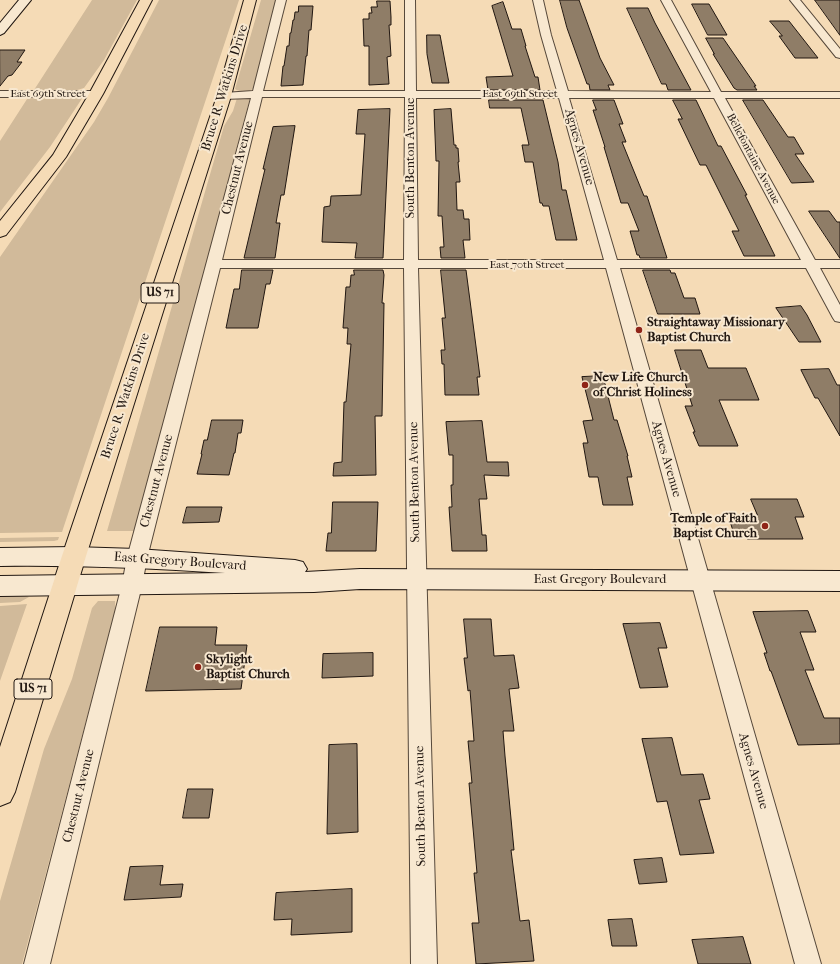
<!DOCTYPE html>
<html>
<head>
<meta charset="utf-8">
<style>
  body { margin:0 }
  canvas { display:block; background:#f5dbb6 }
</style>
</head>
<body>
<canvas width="840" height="964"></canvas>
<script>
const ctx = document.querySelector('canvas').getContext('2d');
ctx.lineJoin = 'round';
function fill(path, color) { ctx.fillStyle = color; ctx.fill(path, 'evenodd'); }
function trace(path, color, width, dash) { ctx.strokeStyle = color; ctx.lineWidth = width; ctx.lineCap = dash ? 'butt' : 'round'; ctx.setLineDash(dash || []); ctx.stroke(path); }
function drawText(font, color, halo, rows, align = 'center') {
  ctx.font = font + ' "IM FELL French Canon",serif'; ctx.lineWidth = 4; ctx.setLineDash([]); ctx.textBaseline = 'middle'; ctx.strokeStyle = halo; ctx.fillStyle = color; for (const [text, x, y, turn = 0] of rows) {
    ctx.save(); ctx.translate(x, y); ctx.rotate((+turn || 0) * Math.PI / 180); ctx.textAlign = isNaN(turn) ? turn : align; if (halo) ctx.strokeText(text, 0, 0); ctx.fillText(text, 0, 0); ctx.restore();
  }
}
const green = new Path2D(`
  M92,0H137L104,60L84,88L77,90H34Z
  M159,0H239L62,532L0,533V257L94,122L108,98Z
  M261,0H276L253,89C249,92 239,92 235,89Z
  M29,96L83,97L50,147L0,212V141Z
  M237,98H250L140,517L134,531H107L224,126L233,111Z
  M59,537L58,540L54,541L0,542V538Z
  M0,596H26L29,597L20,602L0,603Z
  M98,601H115V611L22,964H0V901L44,749L72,679L92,608Z
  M27,604L0,681V606Z`);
const building = new Path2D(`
  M560,0H579L600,58L614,85H608L610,90H590L589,84H587L567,28Z
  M815,0H840V35Z
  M377,1H390L391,17V25H389L391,56L387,57L389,84L369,85V46H364L363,19H369V13H372L371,7H377Z
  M503,2L512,29H521L526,46H525L535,77H538L540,90H488L486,77L513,76L492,6Z
  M692,4H709L727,35H708Z
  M299,6H313L311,30H309L307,56H306L303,85L281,86L283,66H284L287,46H289L290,33H291L293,20H294L295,12H298Z
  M627,8H648L655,23L691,90H668L666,84H662Z
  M770,21H789L818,58H795L779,36H782Z
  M427,35H440L449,83H432L427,54Z
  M706,38H723L756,86H754L757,90H737L734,88L713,54H714Z
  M0,50H25L17,62H22L12,75L8,76L0,86Z
  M489,100H543L558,162L562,190H566L577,240H556L549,206H543L542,203H540L533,162H525L522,145H529L521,108H490Z
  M593,100H614L623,124H619L626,142H622L644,196H647L667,258H640L639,255H637L630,231H639L628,203H621L604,147H605L593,110H596Z
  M673,100H696L718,146H721L747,195H745L775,256H744L732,231H739L706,165H700L678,119H682Z
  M743,100H763L788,137H794L804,154H795L814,182L792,183Z
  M390,109L383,258H355L357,243L322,242L324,207L330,206L331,196L361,195L365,134H356L358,110Z
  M451,109L454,145H456V148H458L459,162H458L460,182H456L457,210H463L464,219H469L470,240H463L465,258H441L440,247H444L442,216H438L439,161H436L434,110Z
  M295,126L284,195H281L276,223H280L275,258H244L265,169H263L273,127Z
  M809,211H829L837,222H840V258Z
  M242,270H273L270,284H266L258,328H226L234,289H239Z
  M354,270H383L384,275L382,303H384L382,416H375L376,475L333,476L334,463L342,462L344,402H346L351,344H347L348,328H343L346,287H350L351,275H354Z
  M441,270H466L480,377H477L479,395H445L444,364H442L441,350H445L442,318H445Z
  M643,270H670L671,273H675L684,298H695L700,314H658Z
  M801,306L807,315L821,342H799L776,308Z
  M675,350H701L708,368H746L759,400H719L738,446H699L693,432H695L685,406H692Z
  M829,369L837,385H840V436L818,398H815L801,370Z
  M603,376L614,420H617L628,456H627L632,477H627L633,505H603L598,477H589L583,443H588L583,421L593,420L582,377Z
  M212,420H243L241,433H238L235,453H234L229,475L197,474L202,454H201L204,440H207Z
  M482,421L487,462H508L509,476L484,475L487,499H479L482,535H486L487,551H452L449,507H452L451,485H453V455H449L446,422Z
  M751,499H797L804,517H795L803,539H747L746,534H734L728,515H757Z
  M333,502H378L376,551H326L328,533H331Z
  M187,507H222L219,522L183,523Z
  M808,611L816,632H800L814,670H805L824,718H840V744L798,745L771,671H770L764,653H767L753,612Z
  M464,619H491L494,656L514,655L519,688L509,689L514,731H503L505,756L514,850H511L520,921L529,920L534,961L476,964L472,923H479L474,873H477L469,783H472L468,741H474L470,690L468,691L464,658H467Z
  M660,623L667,648H658L668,687L640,688L623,624Z
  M160,627H217L215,645H247L241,689L146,691Z
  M373,653V676L322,678L323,654Z
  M672,738L681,775L703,774L710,799L699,800L714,853L680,855L667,801L657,802L642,739Z
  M357,744L358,832L327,834L329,745Z
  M188,789H213L209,818H183Z
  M662,858L667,882L639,884L634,860Z
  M163,866L160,885L183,884L181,897L124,900L130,867Z
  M352,889V932L291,935L292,919L274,920L276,893Z
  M632,919L637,946H612L608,920Z
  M743,937L751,964H698L692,940Z`);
const street = new Path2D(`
  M276,0H286L263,91H405V0H415L416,91H557L541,35L533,0H543L551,35L568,91L711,92L661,0H671L721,92H840V98H725L815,260H840V268H820L840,305V322L835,321L833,318L806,268H620L821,964H795L606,268H418L437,964H411L404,268H220L147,558L142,585L50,964H24L122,585L127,558L251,98L224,99L219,96L224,93L253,91ZM262,97H405L404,260H222ZM416,98H559L604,260H418ZM569,98H714L801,260H617Z
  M790,0H800L840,49V58L836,57Z
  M0,91H96L101,94L96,97H0Z`);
const secondary = new Path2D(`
  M19,0H31L4,33L0,35V23Z
  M74,547L137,549L295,560L303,562L307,569L305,572L360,569L840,571V591L360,589L314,592L0,596V576L225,573C149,568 76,565 0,566V548Z`);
const highway = new Path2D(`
  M140,0H152L103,94L66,157L6,235L0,237V221L53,155L89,94Z
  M244,0H256L231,96L86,556L15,792L10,802L0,806V747L62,556L217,96Z`);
const markers = [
  [639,330,4,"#8f2418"],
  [585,385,4,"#8f2418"],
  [765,526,4,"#8f2418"],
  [198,667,4,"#8f2418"]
];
const farStreetnames = [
  ["East 69th Street",48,94],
  ["East 69th Street",520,94],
  ["Bellefontaine Avenue",753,159,62],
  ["East 70th Street",527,265]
];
const shields = [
  [160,293,38],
  [33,689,38]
];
const shieldNames = [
  ["US 71",160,293],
  ["US 71",33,689]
];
const streetNames = [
  ["Bruce R. Watkins Drive",225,88,-73],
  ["Agnes Avenue",579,147,74],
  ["South Benton Avenue",411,158,-90],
  ["Chestnut Avenue",238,168,-76],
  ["Bruce R. Watkins Drive",126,396,-72],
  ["Agnes Avenue",666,459,74],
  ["Chestnut Avenue",157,481,-75],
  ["South Benton Avenue",415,482,-91],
  ["East Gregory Boulevard",180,562,4],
  ["East Gregory Boulevard",600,580],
  ["Agnes Avenue",753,771,74],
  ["Chestnut Avenue",79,796,-76],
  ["South Benton Avenue",421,806,-91]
];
const poiNames = [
  ["Straightaway Missionary",647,323],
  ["Baptist Church",647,338],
  ["New Life Church",593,378],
  ["of Christ Holiness",593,393],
  ["Temple of Faith",757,519,"right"],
  ["Baptist Church",757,534,"right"],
  ["Skylight",206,660],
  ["Baptist Church",206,675]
];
fill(green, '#d1ba9a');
fill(building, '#8f7d67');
trace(building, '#211711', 1);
trace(street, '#56483a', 2);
trace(secondary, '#211711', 2);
trace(highway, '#211711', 2);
fill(street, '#f8e8d0');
fill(secondary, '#f8e8d0');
fill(highway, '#f5dbb6');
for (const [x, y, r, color] of markers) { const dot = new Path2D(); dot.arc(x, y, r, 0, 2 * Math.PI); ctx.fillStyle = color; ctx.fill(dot); trace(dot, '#f8e8d0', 1.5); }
drawText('11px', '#211711', '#f8e8d0', farStreetnames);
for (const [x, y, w] of shields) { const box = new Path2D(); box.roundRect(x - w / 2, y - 10, w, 20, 3); ctx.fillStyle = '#f8e8d0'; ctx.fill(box); trace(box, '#211711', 1); }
drawText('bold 12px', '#211711', null, shieldNames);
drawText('13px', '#211711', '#f8e8d0', streetNames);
drawText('bold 13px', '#211711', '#f8e8d0', poiNames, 'left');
</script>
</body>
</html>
